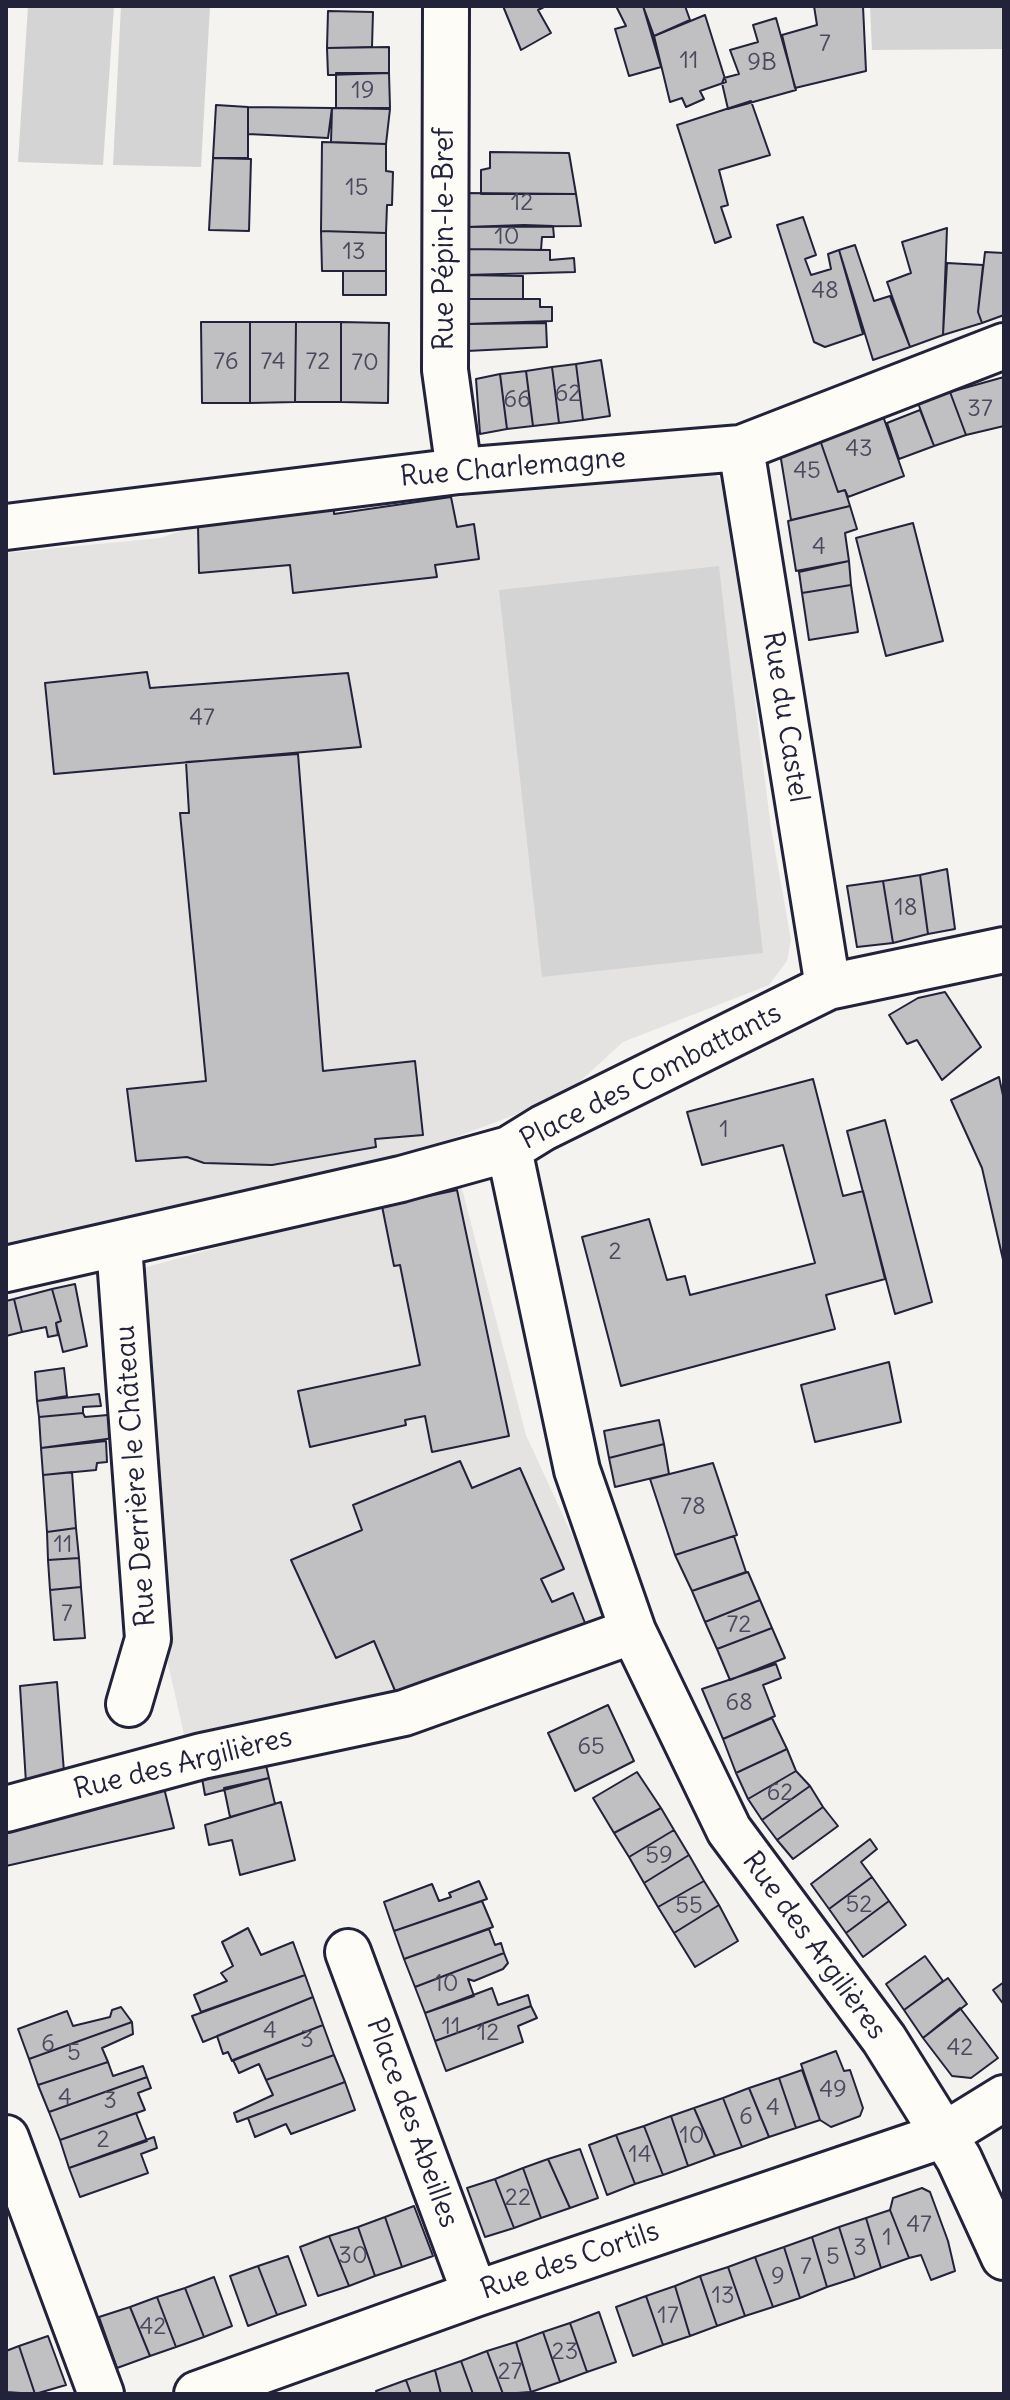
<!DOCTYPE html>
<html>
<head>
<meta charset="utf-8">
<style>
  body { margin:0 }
  #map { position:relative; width:1010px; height:2400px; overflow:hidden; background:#f4f3ef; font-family:Delius,sans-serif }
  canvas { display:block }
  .frame { position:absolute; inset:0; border:8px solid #22223b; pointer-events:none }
</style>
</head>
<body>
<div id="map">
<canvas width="1010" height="2400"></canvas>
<div class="frame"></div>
</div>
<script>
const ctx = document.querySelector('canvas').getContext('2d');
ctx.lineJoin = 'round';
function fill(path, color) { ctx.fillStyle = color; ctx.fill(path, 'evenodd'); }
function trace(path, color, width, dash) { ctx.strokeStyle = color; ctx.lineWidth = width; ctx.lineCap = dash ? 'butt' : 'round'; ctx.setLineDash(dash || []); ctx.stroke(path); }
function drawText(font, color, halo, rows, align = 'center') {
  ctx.font = font + ' Delius,sans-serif'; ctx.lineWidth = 7; ctx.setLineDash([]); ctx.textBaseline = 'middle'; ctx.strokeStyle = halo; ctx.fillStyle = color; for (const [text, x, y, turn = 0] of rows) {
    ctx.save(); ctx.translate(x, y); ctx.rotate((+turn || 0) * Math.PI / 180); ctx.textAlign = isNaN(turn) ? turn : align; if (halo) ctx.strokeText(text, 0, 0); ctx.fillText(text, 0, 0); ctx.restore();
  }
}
const built = new Path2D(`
  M706,465L728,488L771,828L791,940L787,961L769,985L623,1042L576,1085L512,1116L392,1161L267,1202L6,1245V553L160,538L198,525L334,508L335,513Z
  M460,1181L526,1435L613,1624L415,1697L187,1748L157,1615L132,1271Z`);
const green = new Path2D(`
  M28,6H114L103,165L18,162Z
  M121,6H210L201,167L113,165Z
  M870,6H1004V49L872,50Z
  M719,566L763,953L542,977L499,590Z`);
const building = new Path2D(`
  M503,6H546L538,10L551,33L521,50Z
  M616,6H643L661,67L629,76L615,29L626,26Z
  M643,6H685L690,20L654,36Z
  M814,6H863L866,71L795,88L782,35L817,25Z
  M328,11L373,12L372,47L327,48Z
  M705,15L726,82L700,91L704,99L686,107L682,98L670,102L654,36Z
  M776,18L796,90L728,109L722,83L724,78L739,74L730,50L758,42L753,25Z
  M389,47V73L328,75L327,48Z
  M336,73H389L390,108H336Z
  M751,101L770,155L719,170L728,205L721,207L731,237L715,243L677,125Z
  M216,105L248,107V158H213Z
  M248,107L332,108L328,138L248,134Z
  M332,108L390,109L386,144L331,142Z
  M322,142L386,144V171L393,172L392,205H387L386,233L321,231Z
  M490,152L569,153L576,194H481V170L490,168Z
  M213,158L251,159L249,231L209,230Z
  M466,193L576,194L581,226L466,227Z
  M803,217L816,255L805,259L811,275L831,269L828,254L839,250L863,334L825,347L814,342L777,225Z
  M524,225L553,226L554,237H542L541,250L467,249L466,227Z
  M947,228L943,335L910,347L887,282L911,273L902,242Z
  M321,231L386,233V271H322Z
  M855,245L874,301L890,296L910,347L873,360L839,250Z
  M467,249L550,250V260L574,258L575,272L466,275Z
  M985,252L1004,253V315L982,323L978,312Z
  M947,263L983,265L978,312L982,323L943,335Z
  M343,271H386V295H343Z
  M466,275L523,276V299H467Z
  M467,299H540V307H552V321L467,324Z
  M201,322H250V403H202Z
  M250,322H296L295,402L250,403Z
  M296,322H341V402H295Z
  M341,322L389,323L388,403L341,402Z
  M546,323L547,347L467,351V324Z
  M601,360L610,416L583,420L576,364Z
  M576,364L583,420L559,423L552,367Z
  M552,367L559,423L533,426L526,371Z
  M526,371L533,426L507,429L500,374Z
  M500,374L507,429L480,434L476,379Z
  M1004,377V426L966,435L950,392Z
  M950,392L966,435L934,446L918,403Z
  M920,410L934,446L899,459L887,423Z
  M883,416L904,476L848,497L845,490L838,492L820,440Z
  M820,440L838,492L845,490L850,506L791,520L780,453Z
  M451,497L457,527L474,524L479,559L435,565L437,577L293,593L290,565L199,573L198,525L334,508V514Z
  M850,506L857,529L845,533L849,561L796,571L788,521Z
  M913,523L943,641L886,656L856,538Z
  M849,561L851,585L802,593L799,572Z
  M851,585L858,632L809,640L802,593Z
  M147,672L150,688L348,673L361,747L54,774L45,683Z
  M298,754L323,1071L415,1061L423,1135L375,1139L376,1147L272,1165L204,1163L187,1157L136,1161L127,1089L206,1081L180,813H189L186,762Z
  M947,869L955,929L928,934L920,875Z
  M920,875L928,934L893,943L883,881Z
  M883,881L893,943L857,947L847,886Z
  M945,992L981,1047L942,1080L917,1040L907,1044L889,1015L918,998Z
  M999,1077L1004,1100V1264L982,1168L951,1100Z
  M813,1079L843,1196L863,1191L885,1279L826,1295L835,1329L621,1386L582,1237L649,1219L667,1280L685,1276L690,1295L815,1263L783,1145L702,1165L687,1112Z
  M885,1120L932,1302L895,1314L847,1131Z
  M457,1190L509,1436L432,1452L425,1416L405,1420L406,1425L310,1447L298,1391L420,1365L400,1265L394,1266L382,1206Z
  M75,1284L87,1346L63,1352L56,1323L61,1321L52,1289Z
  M52,1289L61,1321L56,1323L58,1335L48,1337L46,1327L22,1332L14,1299Z
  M14,1299L22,1332L6,1336V1301Z
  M889,1362L901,1422L815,1442L801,1385Z
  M64,1368L67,1396L37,1401L35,1372Z
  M99,1394L101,1406L83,1407V1413L39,1417L37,1401Z
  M83,1413L85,1417L119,1414L121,1437L41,1448L39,1417Z
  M659,1420L664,1444L609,1458L604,1431Z
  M106,1441L107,1462L97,1463L96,1470L43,1475L41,1448Z
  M664,1444L669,1474L615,1487L609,1458Z
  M460,1461L472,1488L520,1468L564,1569L541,1579L552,1602L573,1593L587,1628L404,1694L396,1693L374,1641L336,1658L291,1560L362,1530L353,1505Z
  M713,1463L737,1535L675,1555L650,1479Z
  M72,1472L76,1528L47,1532L43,1475Z
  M76,1528L79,1558L48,1560L47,1532Z
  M734,1536L746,1572L692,1591L675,1555Z
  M79,1558L81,1587L50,1590L48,1560Z
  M748,1572L760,1600L705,1622L692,1591Z
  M81,1587L85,1638L54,1640L50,1590Z
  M760,1600L772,1628L717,1649L705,1622Z
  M772,1628L785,1658L730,1680L717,1649Z
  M776,1664L781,1678L763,1685L775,1716L723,1739L702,1689Z
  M57,1682L64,1772L26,1783L20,1686Z
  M608,1705L634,1761L575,1791L548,1733Z
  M772,1718L787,1749L736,1773L723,1739Z
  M787,1749L796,1771L748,1799L736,1773Z
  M263,1753L269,1778L205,1795L200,1767Z
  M796,1771L810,1786L762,1820L748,1799Z
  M637,1772L661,1808L614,1833L593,1798Z
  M269,1778L275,1804L230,1817L224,1788Z
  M810,1786L823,1807L777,1840L762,1820Z
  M164,1788L174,1828L6,1866V1824Z
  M281,1802L295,1860L240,1875L232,1840L209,1845L205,1825Z
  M823,1807L838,1826L793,1859L777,1840Z
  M661,1808L674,1830L629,1857L614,1833Z
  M674,1830L689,1855L644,1883L629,1857Z
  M870,1839L877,1849L861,1862L872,1877L829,1909L811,1884Z
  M689,1855L704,1881L658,1907L644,1883Z
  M872,1877L889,1901L846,1933L829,1909Z
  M479,1881L487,1899L394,1931L384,1902L432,1884L439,1901L451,1897L449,1893Z
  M704,1881L719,1905L674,1933L658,1907Z
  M482,1901L493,1927L404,1959L394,1931Z
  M889,1901L906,1925L863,1957L846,1933Z
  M719,1905L738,1941L695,1967L674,1933Z
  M248,1928L261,1955L293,1942L305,1975L201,2012L194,1995L227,1981L221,1973L233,1966L222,1942Z
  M489,1929L495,1945L501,1943L504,1953L415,1987L404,1959Z
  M504,1953L508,1963L503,1969L474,1981L468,1979L474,1996L425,2013L415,1987Z
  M925,1956L943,1981L904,2010L886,1984Z
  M305,1975L313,1997L203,2042L192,2016Z
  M948,1978L967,2004L923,2038L904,2010Z
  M1004,1982V2005L993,1990Z
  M492,1988L498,2005L528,1995L531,2006L435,2041L425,2013Z
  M313,1997L323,2025L232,2061L228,2052L223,2054L217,2036Z
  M531,2006L537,2018L518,2026L523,2042L446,2071L435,2041Z
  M121,2007L132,2022L29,2059L18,2029L67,2011L73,2026L110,2017L112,2010Z
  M960,2008L998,2058L971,2078L952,2076L923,2038Z
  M132,2022L133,2034L102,2048L108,2062L38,2085L29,2059Z
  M323,2025L334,2055L266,2080L259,2064L239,2073L233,2060Z
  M836,2051L844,2071L850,2070L863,2108L860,2116L831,2127L820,2120L801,2064Z
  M334,2055L345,2082L237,2122L234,2113L273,2095L266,2080Z
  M108,2062L113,2076L143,2066L147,2077L49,2112L38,2085Z
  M802,2070L820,2120L796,2128L779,2078Z
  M147,2077L151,2088L138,2093L145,2110L60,2140L49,2112Z
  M779,2078L796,2128L769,2137L749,2088Z
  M345,2082L355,2110L291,2134L286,2124L255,2137L248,2118Z
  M749,2088L769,2137L742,2147L723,2098Z
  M723,2098L742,2147L715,2156L694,2108Z
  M694,2108L715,2156L688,2166L671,2116Z
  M136,2113L147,2141L69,2168L60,2140Z
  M671,2116L688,2166L663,2175L644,2126Z
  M644,2126L663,2175L635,2184L616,2135Z
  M616,2135L635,2184L607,2195L589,2145Z
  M154,2137L157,2148L141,2154L148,2173L80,2197L69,2168Z
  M580,2149L598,2198L570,2208L548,2159Z
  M548,2159L570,2208L541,2218L523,2168Z
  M523,2168L541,2218L514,2228L495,2179Z
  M495,2179L514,2228L485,2237L467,2188Z
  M922,2188L930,2192L948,2241L955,2271L931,2280L921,2255L909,2258L890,2210L893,2198Z
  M414,2206L433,2256L402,2267L385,2217Z
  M890,2210L909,2258L881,2268L866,2218Z
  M385,2217L402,2267L375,2276L358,2227Z
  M866,2218L881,2268L855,2278L839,2227Z
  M358,2227L375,2276L349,2286L329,2236Z
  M839,2227L855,2278L827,2287L812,2237Z
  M329,2236L349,2286L318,2296L300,2247Z
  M812,2237L827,2287L800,2298L784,2247Z
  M784,2247L800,2298L773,2307L755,2257Z
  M288,2256L306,2305L277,2315L258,2266Z
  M755,2257L773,2307L745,2316L728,2267Z
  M258,2266L277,2315L248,2326L230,2276Z
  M728,2267L745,2316L717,2326L700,2276Z
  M700,2276L717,2326L690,2336L675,2286Z
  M214,2277L232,2326L204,2337L185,2288Z
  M675,2286L690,2336L663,2345L646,2296Z
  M185,2288L204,2337L176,2347L157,2297Z
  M646,2296L663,2345L633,2356L616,2307Z
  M157,2297L176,2347L150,2356L130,2307Z
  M130,2307L150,2356L117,2368L99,2317Z
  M599,2312L616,2362L587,2372L570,2323Z
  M570,2323L587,2372L560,2382L543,2332Z
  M543,2332L560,2382L531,2392L516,2342Z
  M48,2336L66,2385L35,2394L19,2346Z
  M516,2342L531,2392L503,2394L487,2351Z
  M19,2346L35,2394L6,2392V2351Z
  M487,2351L503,2394H473L461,2361Z
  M461,2361L473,2394H441L435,2370Z
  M435,2370L441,2394H411L406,2380Z
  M406,2380L411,2394H377L376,2391Z`);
const minor = new Path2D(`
  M446,6L445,370L459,471
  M741,448L828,987
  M6,527L459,471L741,448L1004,346
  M509,1149L577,1470L633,1631L729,1830L884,2039L959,2159L1004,2257
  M119,1245L148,1639L129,1704
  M6,1269L401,1179L509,1149L543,1128L828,987L1004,950
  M6,1809L202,1756L404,1713L633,1631
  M348,1952L475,2294
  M6,2138L101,2394
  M197,2394L475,2294L944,2135L1004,2098`);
const numberNames = [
  ["7",825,44],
  ["11",689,61],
  ["9B",762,63],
  ["19",363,91],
  ["15",357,188],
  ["12",522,203],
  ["10",507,237],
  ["13",354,252],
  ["48",825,291],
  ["76",226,362],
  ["74",273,362],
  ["72",318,362],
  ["70",365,363],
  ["62",568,394],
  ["66",517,400],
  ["37",980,409],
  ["43",859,449],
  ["45",807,471],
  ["4",819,547],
  ["47",202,718],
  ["18",906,908],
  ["1",724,1130],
  ["2",615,1252],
  ["78",693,1507],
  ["11",63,1545],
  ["7",67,1614],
  ["72",739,1625],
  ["68",739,1703],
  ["65",591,1747],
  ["62",780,1793],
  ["59",659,1856],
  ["52",859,1905],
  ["55",689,1906],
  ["10",446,1984],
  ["11",451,2027],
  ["4",270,2031],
  ["12",488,2033],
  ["3",307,2040],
  ["6",48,2044],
  ["42",960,2048],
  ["5",74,2053],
  ["49",833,2090],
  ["4",65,2098],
  ["3",110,2101],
  ["4",773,2108],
  ["6",746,2117],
  ["10",692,2136],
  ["2",103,2140],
  ["14",640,2155],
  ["22",518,2198],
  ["47",919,2225],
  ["1",887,2238],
  ["3",860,2248],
  ["30",353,2256],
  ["5",833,2257],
  ["7",806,2267],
  ["9",778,2277],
  ["13",723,2296],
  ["17",668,2316],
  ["42",153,2327],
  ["23",565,2352],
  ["27",510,2372]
];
const streetNames = [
  ["Rue Pépin-le-Bref",445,239,-90],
  ["Rue Charlemagne",513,468,-5],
  ["Rue du Castel",785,717,81],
  ["Place des Combattants",651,1077,-27],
  ["Rue Derrière le Château",136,1476,-94],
  ["Rue des Argilières",183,1764,-14],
  ["Rue des Argilières",814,1946,54],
  ["Place des Abeilles",412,2123,70],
  ["Rue des Cortils",570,2261,-19]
];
fill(built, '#e4e3e2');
fill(green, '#d5d4d5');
fill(building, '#c0bfc2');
trace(building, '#22223b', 2);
trace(minor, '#22223b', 50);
trace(minor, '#fdfcf7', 44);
drawText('24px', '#4a495d', null, numberNames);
drawText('28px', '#22223b', '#fdfcf7', streetNames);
</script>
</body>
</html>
